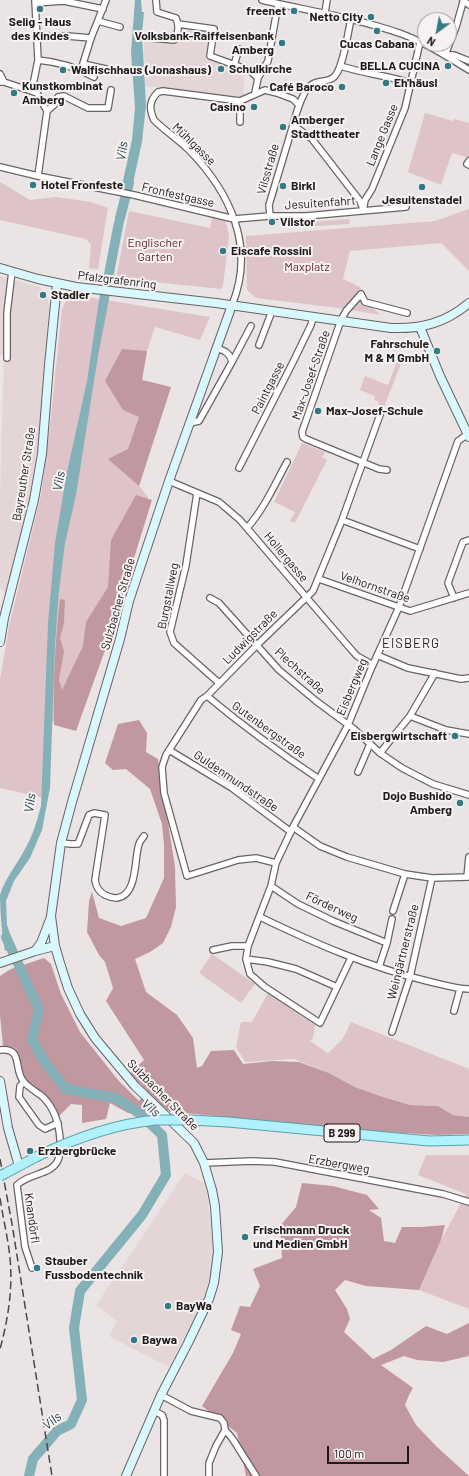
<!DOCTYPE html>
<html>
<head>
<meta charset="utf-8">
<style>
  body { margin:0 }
  #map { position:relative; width:469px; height:1476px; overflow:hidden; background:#eae4e5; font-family:Barlow,sans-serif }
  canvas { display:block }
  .north { position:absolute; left:417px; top:12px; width:40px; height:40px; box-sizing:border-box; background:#f8f1f2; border:1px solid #a19b9c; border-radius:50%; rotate:212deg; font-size:11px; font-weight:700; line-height:16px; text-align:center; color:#1e1b1c }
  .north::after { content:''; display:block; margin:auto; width:14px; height:18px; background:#337a85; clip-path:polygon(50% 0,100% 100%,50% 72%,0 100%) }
  .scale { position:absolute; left:327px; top:1446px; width:82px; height:18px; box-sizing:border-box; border:2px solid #1e1b1c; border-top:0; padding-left:5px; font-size:12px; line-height:14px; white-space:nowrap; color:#1e1b1c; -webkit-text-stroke:3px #f8f1f2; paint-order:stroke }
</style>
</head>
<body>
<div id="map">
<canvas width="469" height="1476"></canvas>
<div class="north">N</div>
<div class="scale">100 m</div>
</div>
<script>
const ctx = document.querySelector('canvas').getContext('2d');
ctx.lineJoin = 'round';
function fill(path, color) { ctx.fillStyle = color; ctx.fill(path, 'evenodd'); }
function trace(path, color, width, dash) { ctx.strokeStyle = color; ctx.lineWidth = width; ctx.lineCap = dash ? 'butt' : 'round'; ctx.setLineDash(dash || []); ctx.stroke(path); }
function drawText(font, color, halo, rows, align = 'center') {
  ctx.font = font + ' Barlow,sans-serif'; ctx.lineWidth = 4; ctx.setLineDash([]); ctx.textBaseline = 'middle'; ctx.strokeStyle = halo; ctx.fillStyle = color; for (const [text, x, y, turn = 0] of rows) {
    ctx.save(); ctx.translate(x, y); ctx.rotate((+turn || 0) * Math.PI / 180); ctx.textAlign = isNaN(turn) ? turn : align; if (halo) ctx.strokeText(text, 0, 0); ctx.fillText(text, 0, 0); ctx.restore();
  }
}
const built = new Path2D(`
  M179,28L211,30L208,58L245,69L243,97L145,86L144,41L178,42Z
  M0,276L39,287L46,294L50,307L37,464L29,508L8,596L0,587V498L4,354L0,355Z
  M185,1173L206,1184L213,1245L211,1271L205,1297L169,1367L109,1336L117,1321L96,1305Z`);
const green = new Path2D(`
  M425,113L453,121L454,119L469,123V158L452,153L441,185L408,172Z
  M0,182L30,200L56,197L91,202L108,208L98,269L89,268L91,245L86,239L0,220Z
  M469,209V271L441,243L350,251L343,279L360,287L365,302L381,315L338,308L256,298L247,290L246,236L435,221Z
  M129,211L210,228L212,218H225L229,236L223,286L221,289L116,278Z
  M349,219L350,224L303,227V223H311V222Z
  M75,295L210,317L200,340L155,327L147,351L142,380L171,387L139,486L148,497L75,728L47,720L44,798L0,788V680L9,626L41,495L50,425L62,309L67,298Z
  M400,354L404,356L384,407L378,405L379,402L374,400L375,396L360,390L365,376L388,385Z
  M302,443L325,452L322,457L327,460L295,523L290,521L295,512L274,502Z
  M212,954L255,984L241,1003L199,973Z
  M268,993L315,1025L313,1038L310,1041L328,1053L342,1040L351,1022L469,1069V1117L453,1115L438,1106L410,1105L380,1096L355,1087L329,1073L294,1059L245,1062L236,1047L241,1022H252Z
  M426,1155H469V1309L419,1290L441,1240L466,1194L418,1175Z`);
const forest = new Path2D(`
  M122,349L147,351L142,380L171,387L139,486L108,459L128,449L139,417L123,410L105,381Z
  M136,495L152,500L108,642L76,731L54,725C53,682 55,641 60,599L65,600L64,623L60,638L64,651L59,680L62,690L83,646L86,622L108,587L111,540Z
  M139,720L147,733L146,752L158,759L175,867L176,907L171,927L163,943L150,952L135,959L146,992L177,1015L193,1038L197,1068L202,1066L211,1051L234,1050L243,1064L272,1061L299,1062L329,1073L355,1087L380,1096L410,1105L438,1106L453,1115L469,1117V1134L436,1135L369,1131L164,1111L128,1113L110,1103L106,1119L82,1123V1105L71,1104L57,1118L44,1094L24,1078L15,1049L3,1046L0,1015V976L11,969L44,958L51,964L61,994L80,1032L118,1080L139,1101L147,1091L130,1073L144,1060L106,1001L113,988L105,962L99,955L87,932L89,901L92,892L99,918L121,926L146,918L164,878V845L162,824L150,789L126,769L113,770L105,763L118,724Z
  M302,1183L333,1186L367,1195L379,1209L369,1210L381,1218L384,1241L395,1243L402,1227H421L445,1225L441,1240L419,1290L366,1286L345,1280L335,1290L347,1309L350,1319L344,1332L373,1359L391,1350L426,1326L447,1334L469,1323V1356L443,1362L417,1360L404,1356L381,1365L413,1388L409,1395L405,1405L416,1425L436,1446L469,1476H246L237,1433L202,1406L233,1353L241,1334L231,1330L240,1306L250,1307L260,1286L253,1269L282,1258L280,1226L296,1207Z`);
const water = new Path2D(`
  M135,0H141L142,12H144L142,34L146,105L142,142L131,192L121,190L132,140L135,108L131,52Z
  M119,204L127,206L98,356L76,495L65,543L59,591L55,644L50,788L42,830L30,858L14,881L6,901L7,925L15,948L5,951C2,935 0,911 0,895C5,878 17,865 25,849C33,835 37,821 41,806L48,623L55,543L67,472L87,381L99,300L113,227Z`);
const river = new Path2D(`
  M120,218L129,183
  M6,937L39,1010L32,1039L44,1061L66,1089L116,1098L139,1113L162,1135L166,1175L142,1215L80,1291L74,1328L82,1400L71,1424L57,1431L33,1459L29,1476`);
const street = new Path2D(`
  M262,0C309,11 357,18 402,34C426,43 448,57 469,70
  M463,0L469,5
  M35,3L64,1L103,9
  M325,13L327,0
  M98,21L120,27
  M178,24L214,29L210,56L249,70L258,78
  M37,37L67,36L91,38
  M151,38L174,40C179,34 179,25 176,18L157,12L156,0
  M445,55L456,27L463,2
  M446,55H454L469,61
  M38,60C59,62 76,67 94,77
  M83,64L106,69
  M234,65L239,49
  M340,66C363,73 388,76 411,83
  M81,70L91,38L106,0
  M0,74L4,82
  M0,82H4L37,93L47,111L38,176
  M32,90L38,60L35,0
  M255,93L258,78L268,61L278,4
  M240,101V122
  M47,111L54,105L58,97L64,96L88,108H108L111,90
  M293,125L312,139L360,201L363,209
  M469,161L467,164L469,165
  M0,167L38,176L134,195L234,219L270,216H306L406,207
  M363,211L365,200L372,189L405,108L420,42
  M270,216L269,205C276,182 283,158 290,135C294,122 297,107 304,94C313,76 325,85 334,77C343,69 348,32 351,19
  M232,305C256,247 230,192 189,150C178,139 165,131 154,120C149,109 149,101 158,92L163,91L240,101L265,90L277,93L293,99L299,105
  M259,345L272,311
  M7,358V313L12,271
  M232,362L251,326
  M190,423L199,421L232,362C230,353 225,351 217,348
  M239,468L293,362L311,325L313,317
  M387,470L379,469L306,439L303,437L302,432L341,320L346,311L361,294L365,302L407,313
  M169,481L219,502L240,520L349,647L357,656L373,665
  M197,493L186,565L170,632L174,643L219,683
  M342,520L420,549
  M247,528C264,509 275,484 287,462
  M319,579L410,611L469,593
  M210,598L219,603L279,670L316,701L354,729L380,753L402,768L433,784L469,795
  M454,598L448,583L463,542L469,540
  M377,655L408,668L461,679L469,678
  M207,696C243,726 280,753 319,779
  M410,716L446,730L469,734
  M169,750L232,788L291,832
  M380,753L410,716L435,673
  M358,772L370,744
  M293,827L320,846L347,857L405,874L432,878L469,877
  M61,843L71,844H78L89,815L94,813L105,815L95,880C96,887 99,892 105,895C109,897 113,898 117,898C138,895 134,859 139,844C140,841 142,839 144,836
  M276,863L256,858L238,860L187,876L164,793L162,767L166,755L201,700L207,696L257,645L313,591L342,520L381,412
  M467,877L469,857
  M271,886L298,904L333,921L387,943
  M393,911L405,874
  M260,917C314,943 369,967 427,981C441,984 455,989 469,989
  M213,950L232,946H248
  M351,958L320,1023L265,987L250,974L246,959L248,946L271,886L276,863L293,827L348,725L371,669L399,607L458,441L468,434
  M246,959L268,962L296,969L337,987
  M379,967L387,943L392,919
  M454,1011L460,989
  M392,1032L410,977L432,878
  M0,1050C24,1047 13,1071 24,1082C29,1088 37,1092 43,1097C55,1109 59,1123 60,1139C60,1146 61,1154 58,1160C52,1175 29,1173 17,1185L25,1247L32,1268
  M24,1082L20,1086L19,1097L39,1125L45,1129L58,1123
  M204,1163L252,1161L275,1162L443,1194L469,1202
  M161,1395L191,1411L220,1418L224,1423L225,1430L216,1446L209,1463V1476
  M154,1411L162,1415L164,1420V1476
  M225,1430L232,1438L256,1476`);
const secondary = new Path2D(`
  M0,268L38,279L76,287L216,303L391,328C422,329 445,323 469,303
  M420,327L440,376L469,437
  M0,642L4,618L34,500L42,454L49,365L57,284
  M35,951L41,943L51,917
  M0,963L35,951L55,946
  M0,1081L8,1128L19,1166
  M126,1476L161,1395L188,1343L209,1299L214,1283L218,1252L215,1206L212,1190L204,1163L194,1143L135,1086L95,1038L80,1014L68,988L60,963L55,946L51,916L61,843L72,802L120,639L129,601L169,481L232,305`);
const primary = new Path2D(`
  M190,1120L228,1122L429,1141L469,1140
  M6,1173L36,1157`);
const rail = new Path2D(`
  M0,1159L12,1224L52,1476
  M0,1198C3,1218 8,1238 10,1258C13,1288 8,1320 0,1349`);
const primaryBridge = new Path2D(`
  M36,1157C73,1139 114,1124 156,1120C168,1120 179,1120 190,1120
  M0,1176L6,1173`);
const markers = [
  [40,9,4,"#337a85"],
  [294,11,4,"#337a85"],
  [371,17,4,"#337a85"],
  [377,31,4,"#337a85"],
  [282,43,4,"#337a85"],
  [448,66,4,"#337a85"],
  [221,69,4,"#337a85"],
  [63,70,4,"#337a85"],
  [386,83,4,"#337a85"],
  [342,87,4,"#337a85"],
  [14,93,4,"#337a85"],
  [254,107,4,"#337a85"],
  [283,127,4,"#337a85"],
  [33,185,4,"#337a85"],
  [283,186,4,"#337a85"],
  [422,187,4,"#337a85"],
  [272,222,4,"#337a85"],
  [223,251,4,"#337a85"],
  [43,295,4,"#337a85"],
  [437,351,4,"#337a85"],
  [318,411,4,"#337a85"],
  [455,736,4,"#337a85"],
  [460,803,4,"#337a85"],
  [30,1151,4,"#337a85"],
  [245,1237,4,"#337a85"],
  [37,1268,4,"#337a85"],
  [168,1306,4,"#337a85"],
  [134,1340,4,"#337a85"]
];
const shields = [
  [342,1133,36]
];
const shieldNames = [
  ["B 299",342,1133]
];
const poiNames = [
  ["freenet",286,11,"right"],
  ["Netto City",363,17,"right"],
  ["Selig - Haus",40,22,"center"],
  ["des Kindes",40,36,"center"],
  ["Volksbank-Raiffeisenbank",274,36,"right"],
  ["Amberg",274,50,"right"],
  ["Cucas Cabana",377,44,"center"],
  ["BELLA CUCINA",440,66,"right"],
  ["Schulkirche",229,69],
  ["Walfischhaus (Jonashaus)",71,70],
  ["Eh'häusl",394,83],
  ["Kunstkombinat",22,86],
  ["Amberg",22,100],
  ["Café Baroco",334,87,"right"],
  ["Casino",246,107,"right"],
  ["Amberger",291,120],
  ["Stadttheater",291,134],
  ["Hotel Fronfeste",41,185],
  ["Birkl",291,186],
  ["Jesuitenstadel",422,200,"center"],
  ["Vilstor",280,222],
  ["Eiscafe Rossini",231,251],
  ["Stadler",51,295],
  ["Fahrschule",429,344,"right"],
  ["M & M GmbH",429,358,"right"],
  ["Max-Josef-Schule",326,411],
  ["Eisbergwirtschaft",447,736,"right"],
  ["Dojo Bushido",452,796,"right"],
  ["Amberg",452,810,"right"],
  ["Erzbergbrücke",38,1151],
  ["Frischmann Druck",253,1230],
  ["und Medien GmbH",253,1244],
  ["Stauber",45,1261],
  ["Fussbodentechnik",45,1275],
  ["BayWa",176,1306],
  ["Baywa",142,1340]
];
const streetNames = [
  ["Lange Gasse",382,135,-68],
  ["Mühlgasse",194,144,44],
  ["Vilsstraße",268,169,-74],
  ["Fronfestgasse",178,195,13],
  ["Jesuitenfahrt",320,203,-4],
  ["Pfalzgrafenring",117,280,7],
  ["Max-Josef-Straße",311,375,-71],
  ["Paintgasse",268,388,-63],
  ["Bayreuther Straße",24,474,-81],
  ["Hollergasse",286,557,50],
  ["Velhornstraße",375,587,19],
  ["Burgstallweg",168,596,-79],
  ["Sulzbacher Straße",118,604,-74],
  ["Ludwigstraße",250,637,-45],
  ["Plechstraße",300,671,42],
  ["Eisbergweg",352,687,-67],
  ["Gutenbergstraße",269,730,36],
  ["Guldenmundstraße",236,781,34],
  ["Förderweg",332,907,25],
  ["Weingärtnerstraße",403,952,-76],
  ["Sulzbacher Straße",163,1095,45],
  ["Erzbergweg",339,1164,10],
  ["Knandörfl",32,1218,82]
];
const parkNames = [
  ["Englischer",155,243],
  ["Garten",155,257],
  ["Maxplatz",307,267]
];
const waterNames = [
  ["Vils",122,151,-81],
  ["Vils",59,481,-80],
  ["Vils",30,803,-82],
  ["Vils",151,1108,40],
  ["Vils",52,1421,-40]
];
const neighbourhoodNames = [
  ["EISBERG",411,644]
];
fill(built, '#e4d5d7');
fill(green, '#dec4c8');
fill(forest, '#c198a0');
fill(water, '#84b1b8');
trace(river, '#84b1b8', 10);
trace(street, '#696364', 8);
trace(secondary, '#696364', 10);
trace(primary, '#5ba0ab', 11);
trace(street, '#fff', 5.5);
trace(secondary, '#d8f8fd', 8);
trace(primary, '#b0f1fb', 9);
trace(rail, '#4b4849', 1.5, [8, 4]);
trace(primaryBridge, '#5ba0ab', 11, []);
trace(primaryBridge, '#b0f1fb', 9);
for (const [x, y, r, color] of markers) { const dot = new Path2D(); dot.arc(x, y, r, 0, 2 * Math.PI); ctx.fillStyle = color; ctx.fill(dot); trace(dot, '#f8f1f2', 1.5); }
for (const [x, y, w] of shields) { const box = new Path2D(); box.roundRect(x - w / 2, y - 9, w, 18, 3); ctx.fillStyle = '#f8f1f2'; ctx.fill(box); trace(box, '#1e1b1c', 1); }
drawText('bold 11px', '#1e1b1c', null, shieldNames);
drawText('bold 12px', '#1e1b1c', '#f8f1f2', poiNames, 'left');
drawText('12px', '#1e1b1c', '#f8f1f2', streetNames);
drawText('12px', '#5e2836', '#f8f1f2', parkNames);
drawText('italic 13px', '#174148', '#f8f1f2', waterNames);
ctx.letterSpacing = '1px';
drawText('13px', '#1e1b1c', '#f8f1f2', neighbourhoodNames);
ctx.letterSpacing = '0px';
</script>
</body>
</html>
